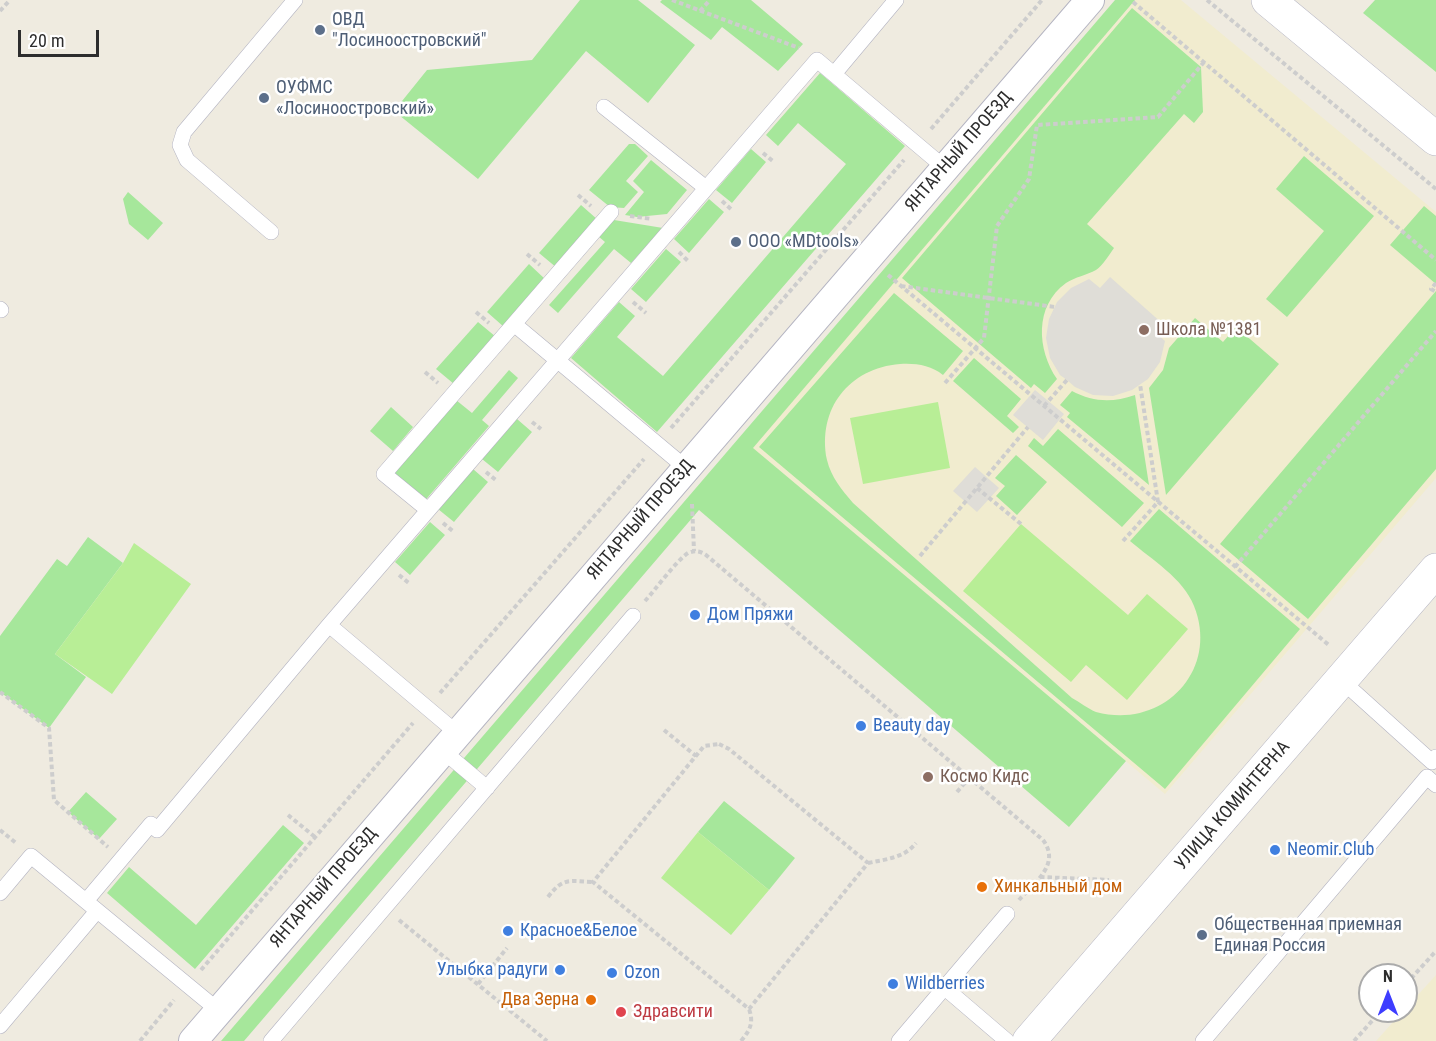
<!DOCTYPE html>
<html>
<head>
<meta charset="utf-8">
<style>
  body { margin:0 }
  #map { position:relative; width:1436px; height:1041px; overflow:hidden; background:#efebe0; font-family:"Roboto Condensed",sans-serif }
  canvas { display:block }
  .north { position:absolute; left:1358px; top:963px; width:60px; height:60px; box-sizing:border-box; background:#fff; border:2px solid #ababab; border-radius:50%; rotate:0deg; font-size:16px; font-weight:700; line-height:24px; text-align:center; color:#2d2d2d }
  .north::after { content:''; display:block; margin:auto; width:21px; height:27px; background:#3e3dff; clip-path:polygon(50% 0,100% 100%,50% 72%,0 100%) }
  .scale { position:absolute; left:18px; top:30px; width:81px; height:27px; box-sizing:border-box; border:3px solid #2d2d2d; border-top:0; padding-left:8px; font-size:18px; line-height:21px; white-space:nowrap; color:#2d2d2d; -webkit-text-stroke:4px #fff; paint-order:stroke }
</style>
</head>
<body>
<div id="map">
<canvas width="1436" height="1041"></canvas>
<div class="north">N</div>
<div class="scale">20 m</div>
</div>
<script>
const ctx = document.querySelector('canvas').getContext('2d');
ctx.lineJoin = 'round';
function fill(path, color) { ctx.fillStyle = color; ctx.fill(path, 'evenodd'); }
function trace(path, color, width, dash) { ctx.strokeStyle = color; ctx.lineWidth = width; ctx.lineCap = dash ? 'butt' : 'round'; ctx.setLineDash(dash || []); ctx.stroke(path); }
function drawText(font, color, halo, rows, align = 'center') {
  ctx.font = font + ' "Roboto Condensed",sans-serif'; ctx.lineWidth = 5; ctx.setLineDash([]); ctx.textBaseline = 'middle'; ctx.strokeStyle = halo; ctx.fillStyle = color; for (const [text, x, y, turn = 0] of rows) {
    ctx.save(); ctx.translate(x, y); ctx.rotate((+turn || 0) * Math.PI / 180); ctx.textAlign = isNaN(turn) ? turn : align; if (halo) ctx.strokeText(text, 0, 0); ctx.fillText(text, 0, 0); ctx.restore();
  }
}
const education = new Path2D(`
  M1135,0H1181L1436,212V478L1165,794L752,448Z
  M1436,975V1041H1376L1403,1011H1406V1008Z`);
const green = new Path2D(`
  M580,0H638L695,45L648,103L586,51L478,179L394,111L427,70L532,60Z
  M662,0H751L803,44L778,71L722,27L711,40L660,2Z
  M1115,0H1135L753,448L1126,761L1069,827L699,510L244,1041H221Z
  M1375,0H1436V72L1363,13Z
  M1132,8L1201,67L1203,112L1194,123L1184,114L1087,224L1114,248C1109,255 1103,265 1096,270C1087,275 1075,277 1066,283C1034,306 1037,350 1057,379L1045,393L1034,384L1031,388L902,278Z
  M820,73L905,146L657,432L571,358L619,302L635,316L617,337L663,376L846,164L798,123L778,146L766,135Z
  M629,144H635L648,156L626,181L638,192L624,208L610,207L589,190Z
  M751,149L766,162L732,203L716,190Z
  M1304,156L1374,216L1287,317L1266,299L1324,231L1276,189Z
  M651,160L687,190L667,214L637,217L625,215L644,192L633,181Z
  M128,192L163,223L148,240L129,224L123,199Z
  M709,199L724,212L689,253L674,239Z
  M581,205L598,220L557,268L539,253Z
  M1424,206L1436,216V284L1390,245Z
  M614,220L663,228L631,263L614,249L558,313L549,305L605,242L598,236Z
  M666,249L681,262L646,302L631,289Z
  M529,264L546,280L504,327L487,312Z
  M1436,291V469L1308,619L1220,544Z
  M894,293L963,351L943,375C931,365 915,363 900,364C849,368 817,409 827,460C831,477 842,490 853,503L1072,698C1080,702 1088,709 1096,712C1162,730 1220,671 1194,606C1183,578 1152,560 1130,541L1159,509L1300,629L1165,789L759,447Z
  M1195,318L1223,342L1236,327L1279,364L1166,495L1149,388L1163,370L1169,348Z
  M478,322L496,337L454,384L436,369Z
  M974,358L1021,399L1007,416L1019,427L1013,433L953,381Z
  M509,370L518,378L482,420L489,426L422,504L390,478L456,400L472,413Z
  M1072,391C1093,402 1112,403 1135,395L1149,485L1067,417L1070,413L1060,405Z
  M391,407L413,427L393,451L370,431Z
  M517,419L532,432L498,472L482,459Z
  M1058,429L1144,503L1122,527L1028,446L1034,438L1043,446Z
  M1016,455L1047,482L1017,515L996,496L1005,486L995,478Z
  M473,469L488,482L454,522L438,509Z
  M430,522L445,535L410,575L395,562Z
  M88,537L123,563L55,654L86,677L49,728L0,692V636L57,559L67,566Z
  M86,792L117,819L99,839L68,812Z
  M724,801L795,858L769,890L698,832Z
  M283,825L304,843L195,969L107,893L129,867L196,925Z`);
const pitch = new Path2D(`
  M938,402L950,468L863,484L850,418Z
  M1021,524L1128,615L1147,594L1188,629L1127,700L1086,665L1071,682L963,591Z
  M134,543L191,584L112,694L55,654L123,563Z
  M698,832L769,890L731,935L661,878Z`);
const plaza = new Path2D(`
  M1110,277L1163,324L1156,333L1165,341L1160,362L1148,379L1132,390L1113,396L1093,395L1075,387L1067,380L1060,375L1050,358L1046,338L1049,319L1057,302L1071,288L1089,279L1100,288Z
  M1035,390L1064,414L1043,440L1013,415Z
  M975,467L999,488L977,512L953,491Z`);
const path = new Path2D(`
  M672,0L799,48
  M1207,0L1436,189
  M1133,2L1436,260
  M0,11L10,0
  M700,11L710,0
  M931,129L1042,0
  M763,153L774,162
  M578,195L591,206
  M722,201L733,211
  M630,216L652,219
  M679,252L689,262
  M527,254L540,265
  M888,275L1330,646
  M1436,283L1431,289L1436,292
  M901,286L1055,307
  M633,302L646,313
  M476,312L489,323
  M425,372L438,383
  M945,383L984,338L997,226L1029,179L1037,125L1158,117L1204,62
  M1044,406L1067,380
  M532,422L541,429
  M671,428L904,160
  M486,472L497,481
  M977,488L1021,524
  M692,504L694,551
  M443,523L454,532
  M1123,541L1158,502L1140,384
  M920,556L1028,427
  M1235,567L1436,331
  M399,575L410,584
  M645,601C655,590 677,560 688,553C695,550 700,551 706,555L1043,840C1061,864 1035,882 1019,900
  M0,692L49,728L54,800L108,847
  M440,693L644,459
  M664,730L696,756
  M719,744L729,749L868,863L749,1009L593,882L704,746Z
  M957,792L969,778
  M288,815L315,837
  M0,830L16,843
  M868,863C887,859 904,858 916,843
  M1040,877L1109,880
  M548,897C563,877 570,881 593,882
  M399,920L547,1041
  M201,970L413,723
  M478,984L507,948
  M1406,984L1436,951
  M140,1041L174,1000
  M741,1041C750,1030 754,1023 749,1009
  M1354,1041L1381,1011`);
const service = new Path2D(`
  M834,74L896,0
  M604,107L706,188
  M271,232L187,160L180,145L184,132L295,0
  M0,309L1,310
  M514,324L686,468
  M428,510L384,474L611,212
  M329,625L457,733
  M1341,680L1432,762L1436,757
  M442,750L487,788
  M0,893L31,856L219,1011
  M86,901L151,824L157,830L329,625L817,60L945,168
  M945,988L1007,1041
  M0,1026L97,911
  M271,1041L633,616
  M899,1041L1007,914
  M1203,1041L1427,777L1436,785`);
const minor = new Path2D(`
  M193,1041L1090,0`);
const tertiary = new Path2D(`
  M1268,0L1436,139
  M1029,1041L1436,570`);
const markers = [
  [320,30,6,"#5c6f8a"],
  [264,98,6,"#5c6f8a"],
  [736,242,6,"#5c6f8a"],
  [1144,330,6,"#8d6e63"],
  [695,615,6,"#3f7fe0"],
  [861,726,6,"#3f7fe0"],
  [928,777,6,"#8d6e63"],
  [1275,850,6,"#3f7fe0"],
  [982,887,6,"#e8710a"],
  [508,931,6,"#3f7fe0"],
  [1202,935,6,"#5c6f8a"],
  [560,970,6,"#3f7fe0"],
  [612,973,6,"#3f7fe0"],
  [893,984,6,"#3f7fe0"],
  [591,1000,6,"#e8710a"],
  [621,1012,6,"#e0444e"]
];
const serviceNames = [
  ["ОВД",332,20],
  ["\"Лосиноостровский\"",332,41],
  ["ОУФМС",276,88],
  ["«Лосиноостровский»",276,109],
  ["ООО «MDtools»",748,242],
  ["Общественная приемная",1214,925],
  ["Единая Россия",1214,946]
];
const streetNames = [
  ["ЯНТАРНЫЙ ПРОЕЗД",959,152,-49],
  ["ЯНТАРНЫЙ ПРОЕЗД",641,520,-49],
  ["УЛИЦА КОМИНТЕРНА",1233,806,-49],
  ["ЯНТАРНЫЙ ПРОЕЗД",324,888,-49]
];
const educationNames = [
  ["Школа №1381",1156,330],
  ["Космо Кидс",940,777]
];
const shopNames = [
  ["Дом Пряжи",707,615],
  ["Beauty day",873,726],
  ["Neomir.Club",1287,850],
  ["Красное&Белое",520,931],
  ["Улыбка радуги",548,970,"right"],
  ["Ozon",624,973],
  ["Wildberries",905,984]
];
const foodNames = [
  ["Хинкальный дом",994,887],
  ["Два Зерна",579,1000,"right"]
];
const healthNames = [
  ["Здравсити",633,1012]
];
fill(education, '#f1eccf');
fill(green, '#a6e79b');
fill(pitch, '#b8ee96');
fill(plaza, '#dfddd7');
trace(service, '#b3b3c1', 16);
trace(minor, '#b3b3c1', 30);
trace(tertiary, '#b3b3c1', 34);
trace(path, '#cdcdcd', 4, [4.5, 3]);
trace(service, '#fff', 15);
trace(minor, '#fff', 28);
trace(tertiary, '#fff', 33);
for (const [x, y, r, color] of markers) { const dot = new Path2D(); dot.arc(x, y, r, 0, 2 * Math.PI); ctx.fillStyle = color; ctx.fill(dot); trace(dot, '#fff', 2); }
drawText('18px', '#4e5e75', '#fff', serviceNames, 'left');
drawText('18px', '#2d2d2d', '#fff', streetNames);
drawText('18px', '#785e54', '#fff', educationNames, 'left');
drawText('18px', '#366cbe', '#fff', shopNames, 'left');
drawText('18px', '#c56008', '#fff', foodNames, 'left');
drawText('18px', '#be3a42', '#fff', healthNames, 'left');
</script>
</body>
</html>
